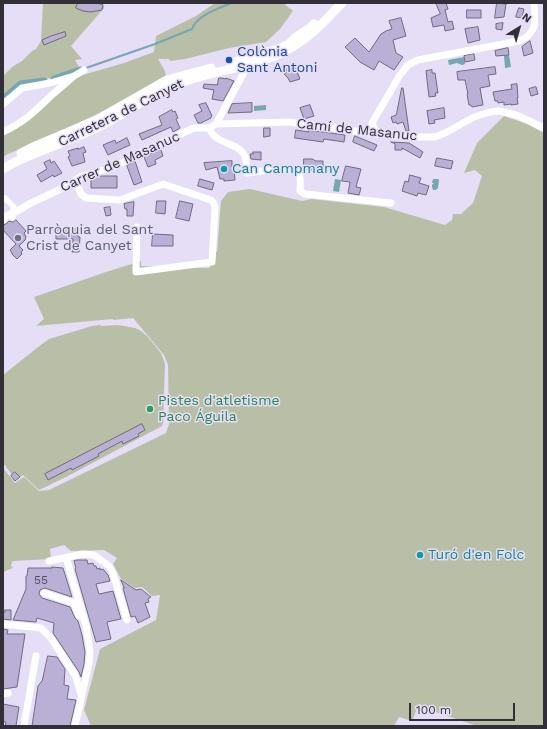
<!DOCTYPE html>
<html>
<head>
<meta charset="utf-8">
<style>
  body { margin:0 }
  #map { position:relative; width:547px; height:729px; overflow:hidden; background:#e6def7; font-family:"Work Sans",sans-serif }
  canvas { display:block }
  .frame { position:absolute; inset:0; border:4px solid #322f38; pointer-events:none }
  .north { position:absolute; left:499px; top:8px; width:40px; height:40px; -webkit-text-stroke:3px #e6def7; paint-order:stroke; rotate:37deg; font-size:11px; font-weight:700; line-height:16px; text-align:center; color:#322f38 }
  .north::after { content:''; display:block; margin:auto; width:14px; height:18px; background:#322f38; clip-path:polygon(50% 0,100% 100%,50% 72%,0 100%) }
  .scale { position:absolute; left:409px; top:703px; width:106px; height:18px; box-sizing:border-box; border:2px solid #322f38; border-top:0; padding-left:5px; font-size:12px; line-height:14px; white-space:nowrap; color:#322f38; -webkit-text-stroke:3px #e6def7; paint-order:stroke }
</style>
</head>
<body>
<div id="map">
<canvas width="547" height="729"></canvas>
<div class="frame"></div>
<div class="north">N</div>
<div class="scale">100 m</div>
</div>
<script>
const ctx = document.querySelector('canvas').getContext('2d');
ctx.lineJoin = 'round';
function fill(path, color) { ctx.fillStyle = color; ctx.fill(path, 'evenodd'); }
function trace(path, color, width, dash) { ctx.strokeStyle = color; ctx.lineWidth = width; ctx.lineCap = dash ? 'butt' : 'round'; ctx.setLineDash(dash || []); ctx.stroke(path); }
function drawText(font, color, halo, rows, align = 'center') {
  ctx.font = font + ' "Work Sans",sans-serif'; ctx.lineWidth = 3; ctx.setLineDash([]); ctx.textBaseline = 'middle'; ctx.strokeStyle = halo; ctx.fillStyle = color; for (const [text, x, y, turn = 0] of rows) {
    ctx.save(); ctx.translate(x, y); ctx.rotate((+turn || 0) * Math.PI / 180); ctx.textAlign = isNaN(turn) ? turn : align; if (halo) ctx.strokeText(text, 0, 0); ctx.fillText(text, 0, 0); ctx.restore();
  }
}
const green = new Path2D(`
  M43,3H103L104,8L71,46L82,59L75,60L79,67L56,77L20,83L3,97V76L12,67L22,61L32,51L36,49L41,41Z
  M215,3H283L293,11L280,29L266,42L229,48L185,59L170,61L169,59H158L165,71L166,77L108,109L39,141L8,154L3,157V135L79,76L124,63L154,52L156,36L196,16Z
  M504,116L527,124L544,133V726H477L418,706L412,721L399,717L394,726H91L84,710L100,649L156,620L160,595L152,596L142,587L135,588L121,579L113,564L117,558L104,550L71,551L64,545L50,549L51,559L13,561L12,562L11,566L13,568L3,572V468L15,483L24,477L39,491L49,490L166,433L169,424L168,365L164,355L133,318L113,320V319L36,326L44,319L34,297L106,272L141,261V266L210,268V252H217L221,201L228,192L250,189L302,201L312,199L384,207L445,225L452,220L453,214H461L473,203L482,176L475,170L464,173L477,143Z
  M100,325L101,326L118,325L135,328L141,331L147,336L161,353L165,364L163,423L162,426L66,477L39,490L23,475L15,481L11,476L12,475L3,463V375L42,344L49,339L92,326Z`);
const water = new Path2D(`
  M509,55L511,67L505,68L504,56Z
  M464,57L465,64L462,65L457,63L449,65L448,60Z
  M266,105V110L254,111V106Z
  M335,179L341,180L339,192L333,191Z
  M433,179H438L439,180L438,188L436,190H433L432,187V185L434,183H432Z`);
const stream = new Path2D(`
  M86,68L155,44L192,29C197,15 218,9 231,3`);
const canal = new Path2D(`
  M54,79L80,70
  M3,99L21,84L44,81`);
const building = new Path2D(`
  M78,3H98L103,5L102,10L91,12L83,11L76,8Z
  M436,3H446L448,9L445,10L448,22L452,21L454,29L445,31L444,25L433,27L431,18L440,14Z
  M497,3L506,4L504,17L495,18Z
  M519,8L524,9L522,18L516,17Z
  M467,10H481V18H467Z
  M401,18L406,36L393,40L396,53L403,57L394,70L379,61L374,70L360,62L345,47L355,38L369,52L381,34L386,31L392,29L389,21Z
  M503,23L502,30L496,29V24Z
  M478,27L480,40L468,43L465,29Z
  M65,32L66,36L44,45L42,40L51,36Z
  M530,41L533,53L524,56L522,47Z
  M508,48L509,55L496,56L495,51Z
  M474,54L475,60L465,62L464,56Z
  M294,66L298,74L300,79L290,82L288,78L284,74L286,73L285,71L286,70Z
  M495,67L496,74L488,75L490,86L480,88L483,105L472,107L471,105H469L467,94H468L465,80H458L457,72Z
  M432,70V73H435L438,93H435L436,96L429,97L426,71Z
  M219,78H221L226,79V78L234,81L223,101L212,99L214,90L203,88L204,84L217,85Z
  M517,84L518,98H517L518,104L511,105V104L504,105V102L498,103V101H495L493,92L512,89L511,85Z
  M536,87L538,94L531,96L529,89Z
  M402,88H403L409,131H406L403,122L397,124L396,122L393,123L391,117L396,115Z
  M206,103L212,116L211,117V118L201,123H198L194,115L202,111L199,105Z
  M252,103V112L228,113L232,104Z
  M310,105L314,116L304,119L300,108Z
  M444,108L445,118L434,120L435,123L429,124L427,111Z
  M172,110L173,112L175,111L178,118L176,119L180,128L173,132L171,127L142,140L139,134L162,125L159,117Z
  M264,128H270V136L264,137Z
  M296,130L309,132L308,130L345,135L344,142L324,139L323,142L295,138Z
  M355,136L377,145L374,151L353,142Z
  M127,138L130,145L108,155L103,145L115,140L116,143Z
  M391,142L409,143L423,152L420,158L402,148V150H395V144Z
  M84,147L86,152L83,153L85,162L72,166L68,157L70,156L68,151L78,148V149Z
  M161,150L163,156L155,160L156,164L148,167L144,157Z
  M253,152H261V160L251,159L250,154H253Z
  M437,158L453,161L451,169L435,166Z
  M304,159H313L315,161H323V170H309L308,167L304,168Z
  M50,160L51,163L54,161L62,173L54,177L53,175L41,182L37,175L47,169L44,163Z
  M135,161L142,182L134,185L127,166Z
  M232,161V167H234L235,180L224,181V179H220L217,167L206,170L204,163Z
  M346,166L361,169L356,187L361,188L359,195L348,193L350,182L342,181Z
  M410,175L421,178L419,183L429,186L426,195L418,193L417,196L402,191L405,181L408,182Z
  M102,176H117V188H91V179Z
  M200,179L214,183L212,190L198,186Z
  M157,201H166L165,214L156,213Z
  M180,201L193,204L189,221L176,218Z
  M134,202L133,216H127V209H125L124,204Z
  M110,207L111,215L106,216L104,208Z
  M16,220L26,231L24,233L26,237L25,240L19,246L23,250L21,252L22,254L17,259L12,254V253L10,250L16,244L3,230V225L6,224L9,221L13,222Z
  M78,229V237H80L79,252H72L73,239H56V230Z
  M153,234L173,235V246H152Z
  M142,424L145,430L138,434L139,436L123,444L122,441L98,454L99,456L72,470L71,468L48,480L45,474Z
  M15,472L20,477L15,481L11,476Z
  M77,560H87L88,564L93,563L94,566H96L97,569L100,568V570L103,569L108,575L110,581L96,584L99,594L113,591L121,619L107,622L111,639L96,642L75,569L76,568L74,561Z
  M52,567L63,568L72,597L45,588L40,590L39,594L42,598L70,607L75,618L78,621L82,635L85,652L84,664L81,677L79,672L53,633L54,623L37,618L36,622L13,620L26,589V576H27L28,568H52Z
  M121,580L136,590L141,589L151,597L148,599L149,602L145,603L150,617L138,623L135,616L131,617L123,588H124Z
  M5,610H11V620L3,619V612H5Z
  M3,629L8,630L7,634H25L17,687L3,689Z
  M48,656L57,657L65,669L64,685L69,686L67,699L76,700L70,726H32L38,686L42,681Z
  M3,704L19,707L16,726H5L6,722H3Z`);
const pedestrian = new Path2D(`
  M3,200L5,198L14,207L11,214L13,217L12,218L9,215L3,221`);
const minor = new Path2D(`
  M3,104L22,88L50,83L74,76L84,70
  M216,124L248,65
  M209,128C211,132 213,136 217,138C225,144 242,146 245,157C247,162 246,168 247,173C256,172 292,166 298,172C302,177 300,186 300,191L305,194L391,203
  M3,132C25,122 36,110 53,94C60,88 67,82 74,76
  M377,134L372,123L400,75L408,65L418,60L519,41C538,33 535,21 534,3
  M75,180L81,194L86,198L120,200L163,184L211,200L213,202L215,207L212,262L136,272L137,227
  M3,217L16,212L29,204L63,188L82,176L114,167L144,151L194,128H209L216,124L288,122L377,134L419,137H435L447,132L474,117L490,112L500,111L519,116L544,128
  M66,557L86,626L90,652L89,663L75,726
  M49,561L83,554L94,555L109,566L113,573L127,620
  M44,593L74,603L79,616
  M3,624L41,628L51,638L75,675L81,694
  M3,694L8,693
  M24,726L36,656`);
const tertiary = new Path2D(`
  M231,63L267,52L276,50L289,44L295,38L311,27L314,24
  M21,153L33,147L95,121L167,80L211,68
  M3,169C15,161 28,156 41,151C58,144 75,138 92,130C123,116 150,93 183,82C222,68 265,67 300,42C316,32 329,16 342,3`);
const markers = [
  [229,60,4,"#1a4fb4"],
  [224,169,4,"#0f9aa8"],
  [18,238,4,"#6b7280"],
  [150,409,4,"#2e9e5b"],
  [420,555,4,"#0f9aa8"]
];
const numberNames = [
  ["55",41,580]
];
const transitNames = [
  ["Colònia",237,52],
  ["Sant Antoni",237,68]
];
const streetNames = [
  ["Carretera de Canyet",121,113,-26],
  ["Camí de Masanuc",357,130,6],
  ["Carrer de Masanuc",120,162,-24]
];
const cultureNames = [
  ["Can Campmany",232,169],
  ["Turó d'en Folc",428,555]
];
const worshipNames = [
  ["Parròquia del Sant",26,230],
  ["Crist de Canyet",26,246]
];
const leisureNames = [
  ["Pistes d'atletisme",158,401],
  ["Paco Águila",158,417]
];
fill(green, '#b8bfa6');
fill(water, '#76a6b2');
trace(stream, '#76a6b2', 2);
trace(canal, '#76a6b2', 7);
fill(building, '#baafd4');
trace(building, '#706a80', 1);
trace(pedestrian, '#fff', 5.5);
trace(minor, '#fff', 7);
trace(tertiary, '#fff', 9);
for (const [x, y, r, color] of markers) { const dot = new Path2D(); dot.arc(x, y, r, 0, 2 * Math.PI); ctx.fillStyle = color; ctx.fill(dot); trace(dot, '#e6def7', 1.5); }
drawText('12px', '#544f5f', null, numberNames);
drawText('14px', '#164399', '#e6def7', transitNames, 'left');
drawText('14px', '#322f38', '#e6def7', streetNames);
drawText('14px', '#0d838f', '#e6def7', cultureNames, 'left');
drawText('14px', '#5b616d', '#e6def7', worshipNames, 'left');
drawText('14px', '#27864d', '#e6def7', leisureNames, 'left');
</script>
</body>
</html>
